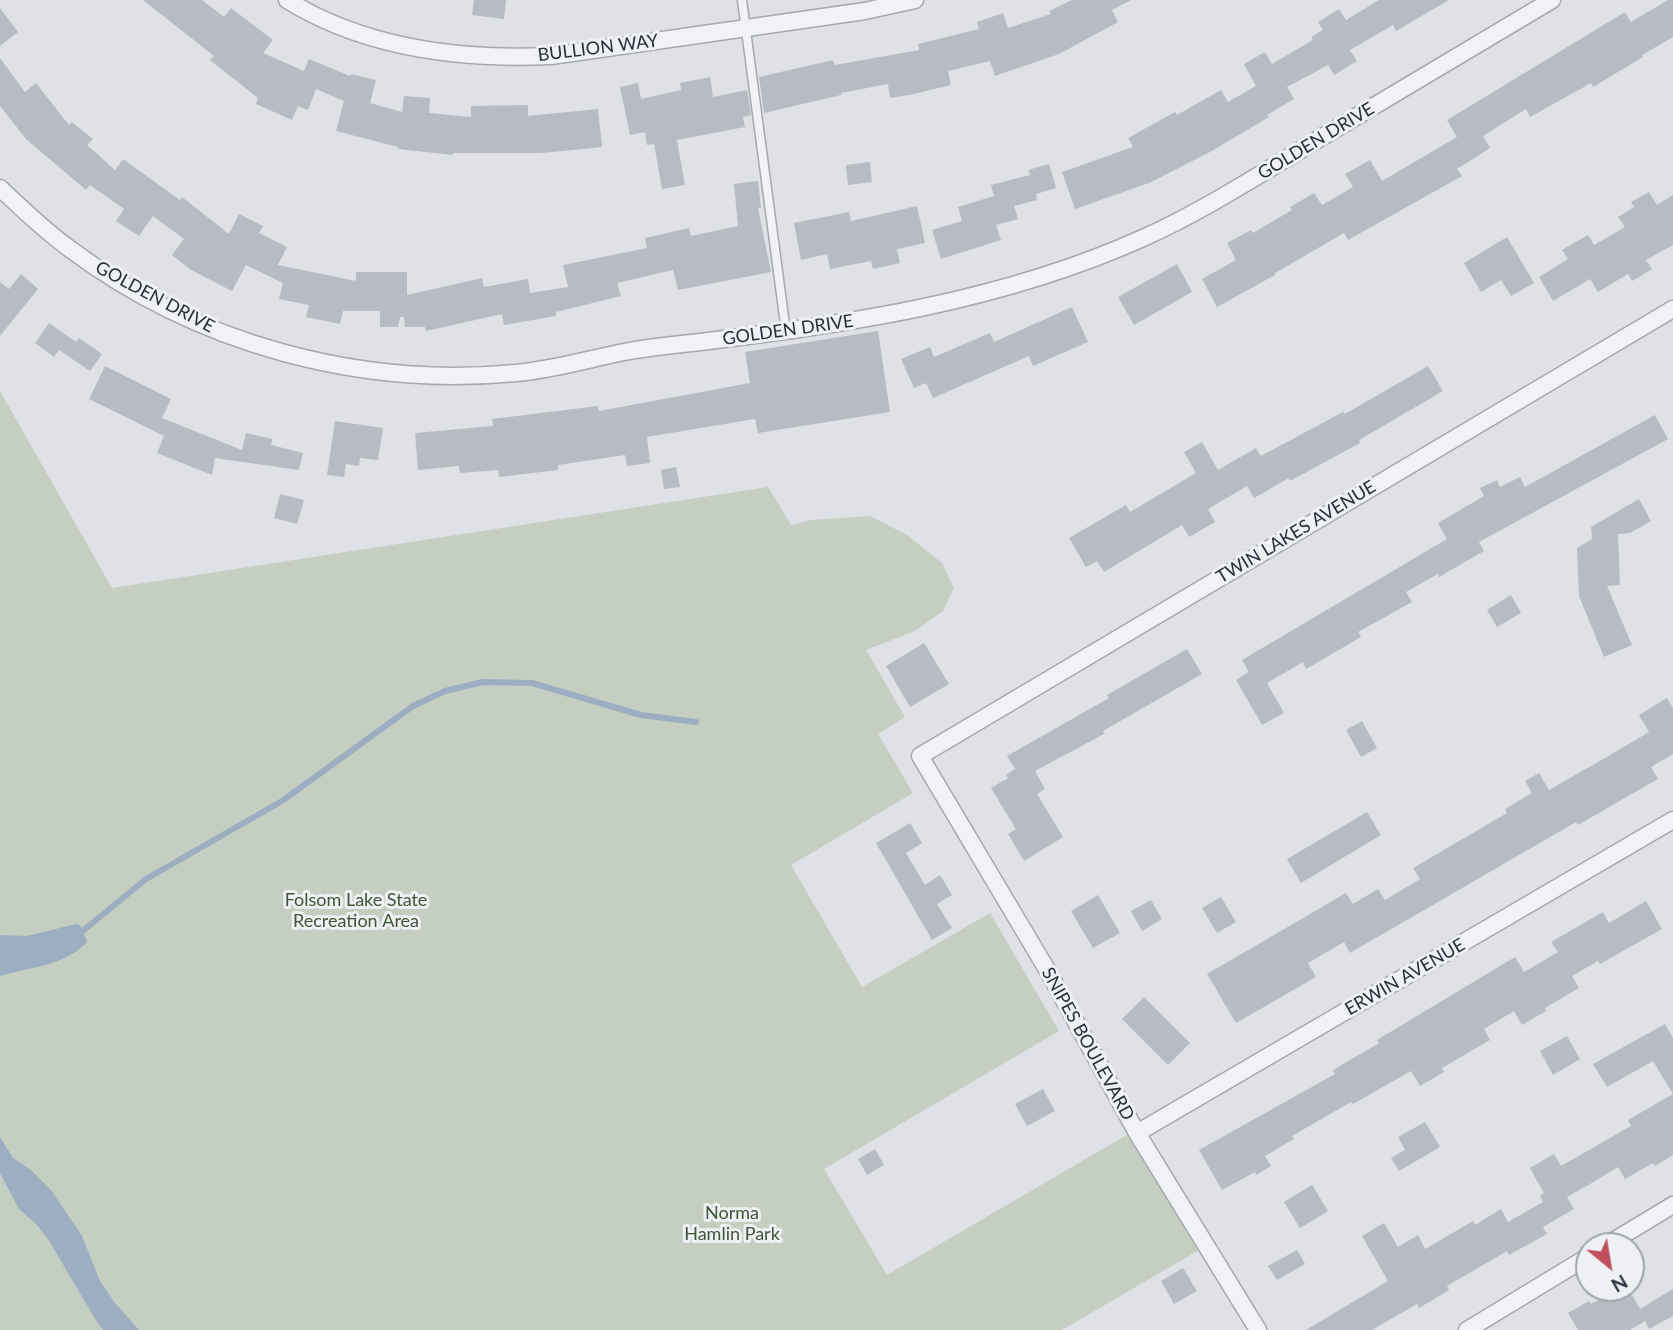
<!DOCTYPE html>
<html>
<head>
<meta charset="utf-8">
<style>
  body { margin:0 }
  #map { position:relative; width:1673px; height:1330px; overflow:hidden; background:#dfe1e6; font-family:Lato,sans-serif }
  canvas { display:block }
  .north { position:absolute; left:1575px; top:1232px; width:70px; height:70px; box-sizing:border-box; background:#eef0f4; border:2px solid #9fa3aa; border-radius:50%; rotate:150deg; font-size:19px; font-weight:700; line-height:28px; text-align:center; color:#292f3c }
  .north::after { content:''; display:block; margin:auto; width:24px; height:32px; background:#bf505d; clip-path:polygon(50% 0,100% 100%,50% 72%,0 100%) }
</style>
</head>
<body>
<div id="map">
<canvas width="1673" height="1330"></canvas>
<div class="north">N</div>
</div>
<script>
const ctx = document.querySelector('canvas').getContext('2d');
ctx.lineJoin = 'round';
function fill(path, color) { ctx.fillStyle = color; ctx.fill(path, 'evenodd'); }
function trace(path, color, width, dash) { ctx.strokeStyle = color; ctx.lineWidth = width; ctx.lineCap = dash ? 'butt' : 'round'; ctx.setLineDash(dash || []); ctx.stroke(path); }
function drawText(font, color, halo, rows, align = 'center') {
  ctx.font = font + ' Lato,sans-serif'; ctx.lineWidth = 6; ctx.setLineDash([]); ctx.textBaseline = 'middle'; ctx.strokeStyle = halo; ctx.fillStyle = color; for (const [text, x, y, turn = 0] of rows) {
    ctx.save(); ctx.translate(x, y); ctx.rotate((+turn || 0) * Math.PI / 180); ctx.textAlign = isNaN(turn) ? turn : align; if (halo) ctx.strokeText(text, 0, 0); ctx.fillText(text, 0, 0); ctx.restore();
  }
}
const green = new Path2D(`
  M0,391L112,588L768,487L791,525L811,520L870,516L907,535L942,563L954,588L943,611L915,631L866,650L905,717L878,734L913,793L791,865L862,987L990,913L1059,1031L824,1169L887,1275L1130,1133L1199,1250L1062,1330H0Z`);
const water = new Path2D(`
  M76,924L81,926L87,942C65,966 30,967 0,976V935L27,936Z
  M0,1137L13,1158L31,1170L51,1190L82,1236L100,1281L115,1303L139,1330H103L97,1322L48,1239L36,1224L19,1209L0,1173Z`);
const stream = new Path2D(`
  M79,934L146,879L282,801L413,706L445,691L483,682L532,683L641,715L696,722`);
const building = new Path2D(`
  M143,0H202L224,17L231,8L273,40L263,53L304,71L309,59L350,76L351,74L376,80L370,103L402,112L404,96L430,98L429,113L471,117V106L528,105V116L598,109L602,147L542,153H453V155L398,149V147L336,131L344,101L316,89L308,110L298,106L292,120L256,104L258,98L210,60L214,56Z
  M474,0H506L504,19L472,15Z
  M1072,0H1131L1112,10L1118,22L1059,54L995,76L990,61L948,71L951,85L914,94L890,98L888,84L841,93V95L764,113L759,77L833,60L835,65L919,50L918,44L979,29L977,22L1003,13L1008,28L1051,14L1049,11Z
  M1379,0H1449L1396,31L1393,25L1350,50L1357,61L1334,75L1328,65L1287,87L1294,99L1267,115L1269,117L1210,152L1149,183L1075,209L1062,172L1133,147L1128,138L1175,112L1177,115L1221,90L1228,102L1256,86L1244,64L1265,52L1272,64L1313,40L1311,37L1323,30L1318,22L1339,9L1346,20Z
  M1668,0H1673V37L1642,55L1643,57L1593,87L1591,83L1530,117L1526,109L1483,136L1490,148L1457,169L1462,176L1348,240L1344,233L1275,273V275L1217,307L1202,279L1236,260L1227,243L1251,230L1253,233L1292,210L1290,207L1314,193L1322,205L1353,187L1345,174L1370,160L1382,181L1457,137L1447,120L1625,12L1631,22Z
  M0,8L18,32L0,46Z
  M0,58L25,92L36,83L69,125L72,122L93,139L87,145L115,170L123,159L180,200L182,197L229,234L239,214L263,226L259,233L287,247L278,265L356,281V272H407V295L482,278L484,287L528,279L530,293L568,287L563,265L647,248L645,238L689,228L691,236L738,226L734,184L758,181L761,208H758L771,272L678,290L673,270L617,283L621,296L556,312V316L504,325L502,314L426,331L425,327H405L404,317H400L398,327H380V311H343L340,324L306,317L309,305L279,299L283,283L246,265L232,291L191,270L172,255L184,239L153,216L139,236L116,221L124,209L90,185L86,190L26,139L0,106Z
  M710,77L713,97L747,90L751,115L743,117L745,127L677,140L685,185L662,189L654,144L647,145L645,132L630,135L620,87L638,83L641,99L681,90L680,83Z
  M870,162L872,182L848,185L846,165Z
  M1049,164L1056,188L1036,194L1037,200L1014,206L1018,219L996,225L1001,240L941,259L932,230L962,221L958,207L994,196L991,185L1030,175L1028,170Z
  M1649,192L1657,205L1673,195V245L1646,260L1652,269L1632,281L1628,274L1598,292L1590,279L1553,301L1539,277L1568,259L1562,250L1588,235L1594,245L1625,227L1618,217L1634,207L1631,202Z
  M917,206L925,243L897,249L900,263L873,269L871,261L830,269L827,254L801,260L794,223L849,212L851,221Z
  M1507,237L1534,283L1511,296L1501,280L1481,292L1464,263Z
  M1177,264L1192,292L1134,325L1118,297Z
  M21,274L38,289L0,336V282L9,289Z
  M1072,307L1088,342L1033,366L1029,356L933,398L926,383L914,388L901,359L930,347L934,357L990,333L994,342Z
  M49,323L76,342L79,338L102,354L90,371L59,350L54,357L35,343Z
  M878,331L890,412L758,433L755,419L647,437L650,463L627,466L625,455L558,465V470L499,477L498,470L460,473L459,466L418,470L415,433L493,426L492,419L598,406L599,411L750,383L745,352Z
  M105,366L171,399L162,418L242,450L246,433L272,439L271,445L303,453L299,470L215,458L212,475L157,453L164,436L89,399Z
  M1428,366L1443,391L1359,440L1360,443L1290,481L1289,478L1254,498L1247,486L1208,509L1215,522L1189,537L1182,525L1104,572L1097,561L1086,567L1069,538L1126,505L1130,512L1196,473L1184,452L1202,442L1218,470L1256,448L1261,456L1343,412L1345,414Z
  M1655,415L1668,439L1479,542L1484,551L1439,577L1438,574L1406,592L1412,602L1358,632L1361,637L1306,669L1303,662L1267,683L1284,713L1262,725L1236,680L1249,672L1242,660L1447,539L1438,523L1484,496L1480,488L1497,480L1500,487L1520,477L1525,487Z
  M335,421L383,428L378,460L360,458L359,466L346,464L344,477L327,475Z
  M676,467L680,487L664,489L661,470Z
  M280,494L304,500L297,524L274,518Z
  M1639,499L1651,521L1630,533L1618,534L1620,585L1607,586L1632,645L1604,657L1579,596L1577,548L1592,539L1591,527Z
  M1511,595L1521,613L1497,627L1487,610Z
  M924,643L949,684L910,707L886,666Z
  M1187,649L1202,674L1103,731L1104,734L1035,771L1045,789L1037,794L1063,837L1024,861L1008,834L1016,829L991,788L1008,778L1006,775L1015,769L1007,756L1109,698L1107,695Z
  M1667,698L1673,708V754L1651,767L1658,779L1578,825L1576,822L1350,953L1344,942L1308,963L1316,977L1236,1023L1207,974L1346,893L1353,904L1378,889L1385,900L1420,879L1413,868L1507,813L1505,809L1532,793L1525,781L1539,773L1549,790L1605,758L1649,732L1639,715Z
  M1362,721L1377,748L1361,757L1346,730Z
  M1367,812L1381,835L1301,883L1287,859Z
  M910,823L922,843L906,853L925,885L940,875L952,895L937,904L952,928L932,940L876,843Z
  M1098,895L1120,933L1093,948L1071,911Z
  M1221,897L1236,922L1217,933L1202,908Z
  M1151,900L1162,919L1142,931L1131,911Z
  M1646,901L1662,929L1600,964L1598,961L1572,976L1579,988L1545,1008L1546,1011L1522,1025L1514,1011L1484,1029L1490,1040L1442,1068L1444,1072L1420,1086L1411,1071L1353,1104L1351,1102L1292,1136L1294,1139L1265,1156L1271,1166L1256,1175L1255,1172L1222,1190L1199,1150L1335,1074L1333,1070L1379,1043L1377,1040L1515,957L1524,972L1558,952L1551,942L1603,912L1609,923Z
  M1144,997L1190,1043L1168,1065L1122,1019Z
  M1665,1024L1673,1038V1155L1655,1166L1653,1163L1625,1179L1618,1167L1590,1184L1567,1197L1574,1209L1543,1227L1547,1234L1509,1255L1507,1251L1447,1286L1449,1290L1419,1308L1417,1304L1372,1330H1306L1388,1281L1362,1236L1384,1223L1398,1247L1418,1235L1425,1249L1473,1221L1475,1225L1501,1209L1508,1222L1543,1202L1540,1196L1544,1193L1530,1168L1554,1154L1561,1166L1631,1126L1628,1120L1673,1094L1653,1061L1607,1087L1593,1064Z
  M1567,1036L1580,1059L1553,1075L1540,1051Z
  M1043,1089L1055,1111L1027,1126L1015,1104Z
  M1425,1122L1440,1147L1399,1171L1391,1158L1405,1150L1398,1137Z
  M875,1149L884,1165L867,1175L858,1159Z
  M1312,1185L1328,1211L1300,1228L1284,1202Z
  M1297,1250L1305,1264L1277,1280L1268,1266Z
  M1183,1268L1197,1291L1174,1304L1161,1281Z
  M1620,1288H1628L1640,1309L1673,1289V1316L1649,1329L1645,1321L1630,1330H1578L1568,1313L1589,1301L1591,1304Z`);
const lane = new Path2D(`
  M742,0L786,332`);
const street = new Path2D(`
  M287,0C366,49 461,60 551,56L865,11L915,0
  M0,188C22,209 45,231 70,249C197,344 359,388 516,373C552,370 589,359 624,352C649,347 675,345 700,342C850,324 1003,301 1143,238C1201,212 1257,176 1312,143C1392,95 1472,48 1552,0
  M1137,1133L1673,820
  M1605,1246L1673,1205
  M1258,1330L1137,1133L1049,973L920,756L1673,309
  M1467,1330L1589,1256`);
const streetNames = [
  ["BULLION WAY",598,48,-7],
  ["GOLDEN DRIVE",1316,141,-31],
  ["GOLDEN DRIVE",155,297,28],
  ["GOLDEN DRIVE",788,330,-8],
  ["TWIN LAKES AVENUE",1296,532,-31],
  ["ERWIN AVENUE",1405,977,-30],
  ["SNIPES BOULEVARD",1088,1044,61]
];
const parkNames = [
  ["Folsom Lake State",356,900],
  ["Recreation Area",356,921],
  ["Norma",732,1213],
  ["Hamlin Park",732,1234]
];
fill(green, '#c4cfc1');
fill(water, '#9daec3');
trace(stream, '#9daec3', 6);
fill(building, '#b7bbc3');
trace(lane, '#a5a8b0', 11);
trace(street, '#a5a8b0', 19);
trace(lane, '#f1f2f5', 8);
trace(street, '#f1f2f5', 16);
drawText('18px', '#292f3c', '#eef0f4', streetNames);
drawText('18px', '#3d5638', '#eef0f4', parkNames);
</script>
</body>
</html>
